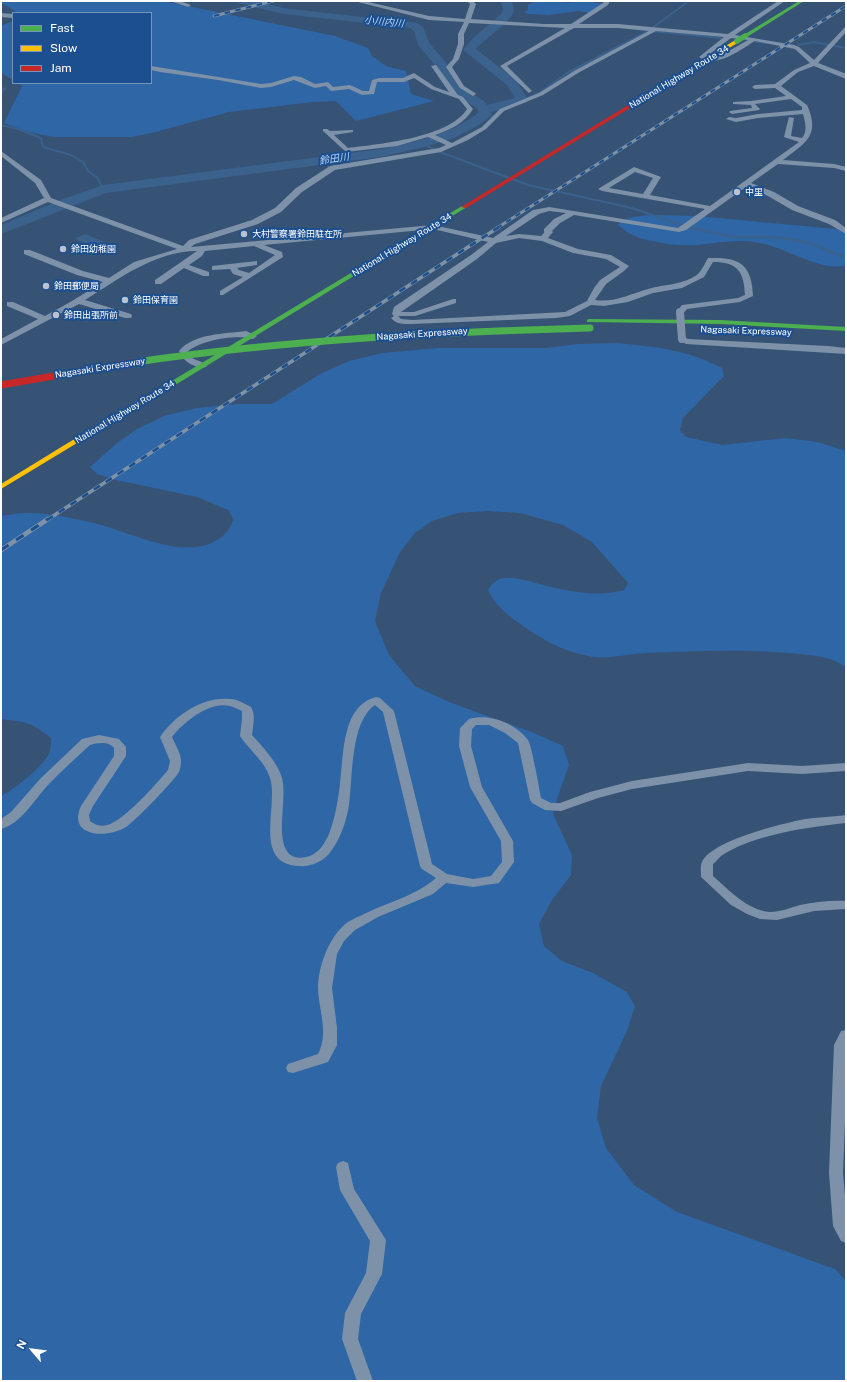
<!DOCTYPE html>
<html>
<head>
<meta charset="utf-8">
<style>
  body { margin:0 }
  #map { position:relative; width:847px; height:1382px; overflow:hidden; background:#365274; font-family:"Public Sans",sans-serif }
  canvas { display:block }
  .frame { position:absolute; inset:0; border:2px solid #fff; pointer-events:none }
  .legend { position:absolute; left:12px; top:12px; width:140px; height:72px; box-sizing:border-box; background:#1b4f8f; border:1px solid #7695bc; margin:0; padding:5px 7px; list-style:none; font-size:12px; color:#fff }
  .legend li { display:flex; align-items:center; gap:8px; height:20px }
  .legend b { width:20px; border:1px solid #7695bc }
  .north { position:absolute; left:12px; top:1330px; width:40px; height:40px; -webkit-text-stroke:3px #1b4f8f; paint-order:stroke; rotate:298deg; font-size:11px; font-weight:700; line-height:16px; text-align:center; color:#fff }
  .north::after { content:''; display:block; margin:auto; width:14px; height:18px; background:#fff; clip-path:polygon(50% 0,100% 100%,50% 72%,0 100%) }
</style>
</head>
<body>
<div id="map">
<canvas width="847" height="1382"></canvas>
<div class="frame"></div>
<ul class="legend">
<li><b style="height:5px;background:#4caf50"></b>Fast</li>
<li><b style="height:5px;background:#ffc107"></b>Slow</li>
<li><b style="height:5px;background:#c62828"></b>Jam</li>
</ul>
<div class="north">N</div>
</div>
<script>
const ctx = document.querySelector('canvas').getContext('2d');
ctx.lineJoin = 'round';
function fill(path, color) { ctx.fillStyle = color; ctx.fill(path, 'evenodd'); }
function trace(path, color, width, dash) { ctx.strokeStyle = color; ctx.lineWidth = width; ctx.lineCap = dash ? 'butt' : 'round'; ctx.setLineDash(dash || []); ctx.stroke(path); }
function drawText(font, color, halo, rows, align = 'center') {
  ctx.font = font + ' "Public Sans","Noto Sans JP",sans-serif'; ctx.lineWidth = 4; ctx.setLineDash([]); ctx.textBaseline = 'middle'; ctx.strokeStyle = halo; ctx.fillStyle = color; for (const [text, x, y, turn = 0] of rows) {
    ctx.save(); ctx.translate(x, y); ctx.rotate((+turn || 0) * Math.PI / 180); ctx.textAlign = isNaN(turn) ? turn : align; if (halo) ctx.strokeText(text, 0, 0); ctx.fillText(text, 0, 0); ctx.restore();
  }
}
const green = new Path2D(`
  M1,1H163L335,36L368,48L372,56L386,66L406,71L411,94L434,101L356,121L336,101L313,102L229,112L156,132L132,137H54L29,132L4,123L22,86L18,83H151V13H18L5,5L1,4Z
  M535,1H552L568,3C578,0 593,2 603,4L589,13L579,11L548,15L528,14L524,12L528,10V5Z
  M13,21V80L1,73V26Z
  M651,215L698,216L846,230V266C840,266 833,267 828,266C802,261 781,246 755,242C728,238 704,247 678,245C669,245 660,242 651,241C638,238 628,234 618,225C625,216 641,216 651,215Z
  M616,343C652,346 689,350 722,368L724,376L683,418L680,430L686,437L722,445L786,438L818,442L846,451V667C829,655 808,655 788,653C740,649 693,651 646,653C624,654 604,661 583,655C561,650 541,639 523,626C509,616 495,606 488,590C492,584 497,578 505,578C516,577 528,581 539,584C568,591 595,598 624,590L628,583L592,542L563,525L520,513L487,511L458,513L432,521L415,533L400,552L381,593L375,621L389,655L415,686L449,702L534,733L563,746L569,765L558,796L553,814L572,855L571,875L552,900L539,924L544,946L562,961L593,973L627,992L635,1006L627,1031L601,1086L597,1118L606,1148L634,1185L677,1212L835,1269L846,1281V1381H1V796C13,791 47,763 50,751C51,747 51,742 51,738C31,722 26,722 1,719V516C9,515 17,513 25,513C48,512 72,518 94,523C133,532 192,567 226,533C229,530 231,524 234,520L228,510L197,497L116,480L97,474L90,467L117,443L137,429L164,416L197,408L238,404H272L320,374L349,361L382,353L438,348H546L578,344Z`);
const water = new Path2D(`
  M85,234L107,243L96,248L75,239Z`);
const streamFar1 = new Path2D(`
  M651,31L721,38
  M756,42L767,43
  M798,45L814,42L846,48
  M1,88L5,89L1,93
  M522,100L539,93L567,73L648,31L689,1
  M1,125L18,129L41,138L43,147L71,155L83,162L88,171L97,177L103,189
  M423,144L440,152L528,185L632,208L690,228`);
const stream = new Path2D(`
  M687,227L734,237H769L789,239L813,244L846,258`);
const river = new Path2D(`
  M236,1H256L283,8L417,23L423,27L430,44L444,60L463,88L484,101L487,105L515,98L507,85L463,50L473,38L501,14L503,9L500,1H512C513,5 515,9 513,13C509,24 484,39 476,49L516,80L528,100L526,103L492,112L491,116L479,125L454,138L428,146L381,157L106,193L1,234V225L63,199L103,185L381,149C416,142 450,135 479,112L475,107L455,94L435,65L418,45L414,31L410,28L283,14L238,3Z`);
const street = new Path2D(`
  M170,1H180L191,5L188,7Z
  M354,1H364L429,16L465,19L470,4L467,1H473L476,4L471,19L544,24H571L603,3L604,1H610L608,5L579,24H618L728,34L778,1H785L735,35L794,45L799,47L814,60L846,26V32L818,63L844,73L846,74V79L814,66L798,72L781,86L807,105C821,136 805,143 783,160L834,164L846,167V171L834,168L778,164L751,183L774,192L798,206L835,220L846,228V234L829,224L792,210L768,196L746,187L686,230L679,232L574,215L560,223L552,231L553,232L548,238L578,249L611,255L629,266L624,271L606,284L595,300C614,303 630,294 648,289C665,284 684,285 698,274C702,270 705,263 708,258H711C740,257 752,265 753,296L740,302L687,309L683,314H677L676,312L682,305L738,298L745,295C744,271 737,262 713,262L704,277L682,288L653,293L628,302L604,306L591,305L570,316L556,318L412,324C404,324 397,325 391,318L394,316L392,314L394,307L471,255L488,242L433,229L264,245L282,252L283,257L223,295H220V291L243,277L233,274L230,269L212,270V266L257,261V265L237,268L239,270L249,273L275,255L254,246L205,251L202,256L189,265L209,272V276H203L184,268L161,284H155V280L197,251C155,251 119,279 85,300L131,314L132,316L131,318H125L79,304L1,345V339L38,319L7,306V302H13L45,316L72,301L103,282L77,275L24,254V250H30L83,271L109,278L134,262L177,249L48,202L1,223V218L44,198L35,183L1,156V151L41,180L51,198L183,246L189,240L252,220L275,208L296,188L330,166L439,148L446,145L428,137L397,146L346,152L323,131V129H327L330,131L353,130V132L334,135L348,148C379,144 449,138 467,109L459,99L431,89L414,78L404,82H377L374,94L362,95L349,89L331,91L326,86L315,88L294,80L271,87L261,88L218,80L160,72L151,70V66L261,84L271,83L294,76L301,77L315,84L328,82L333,87L350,85L363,91H369L372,80L379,78H403L414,73L435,87L449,92L431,66L436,65L458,95L463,97L473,109C465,123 450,130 435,135L452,143L482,127L500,109L539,93L574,71L649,31L618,28H574L507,66L532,91L529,93L500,66L565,28L469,23L464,34V44L459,59L452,67L464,86L475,93L476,94L473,96L460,88L446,67L453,59L458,44V34L464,22L429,20ZM656,31L724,37L699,57C716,69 740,50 755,41L795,49L810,63L794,70L775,84L755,85L752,87L755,89L775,88L786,96L751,101L733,102V104L751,105L752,108L730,111L729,112L732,114L759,110L760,109L755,104L791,99L802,107V110L758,114L736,118L729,117L726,119L736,122L758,118L803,114C805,122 808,131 802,138L791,136L794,118L789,117L784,137L799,142L710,206L650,195L661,177L634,167L598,189L602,191L705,209L678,228L549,207L533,210L493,238L433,225L191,247L195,244L258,224L281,212L302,192L335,170L441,152L468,140L486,129L504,111L543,95L578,73ZM731,38L748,40L720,56H707ZM635,172L653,178L643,194L609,188ZM549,211L566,213L554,219L544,229V233L541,236L519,234L506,236L539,214ZM519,238L542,241L573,253L606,259L620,267L600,280L594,288L587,301L565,312L412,320L401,319L398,316H415L456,303V299H453L414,312H401L477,259L496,243Z
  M1,13L13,14V18L1,17Z
  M246,331L257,336L253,339C236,334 201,340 187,352C191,361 201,360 207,365L206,367C195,369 182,361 179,351C194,333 225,334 246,331Z
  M682,336L688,339L828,346L846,348V354L686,344L678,339Z
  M376,697L380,698L394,711L432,864L447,874L473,879L491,876L502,862L501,841L470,787L459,746L460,728L469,719C489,713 515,723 528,740C532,747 539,787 541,798L551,803H560L590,792L632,781L748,763L802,766L846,763V771L802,774L748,771L632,789L598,798L561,811L545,810L532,803L530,800L518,743L505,733L489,725H476L472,729L471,746L482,787L513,841L514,862L499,883L473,887L446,883L433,894L378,917L355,930L344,941L337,954L332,988L337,1028V1045L328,1062L293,1073L288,1072L286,1068L288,1064L318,1054C329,1034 319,1011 318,989C318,967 328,940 344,925C348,921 354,919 360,916C385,903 414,897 436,878L422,869L420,866L383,712L375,705C350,722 353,777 349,805C346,823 340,840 329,854C322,862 310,867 299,866C252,864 279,805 270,778C265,761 249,750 240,736L242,719V711C238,709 234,707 230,706C209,701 184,722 172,737C175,744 182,755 181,763C181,766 180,769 179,772C175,780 134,822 126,827C107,839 67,837 81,806L114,756V748C108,741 98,743 90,745C76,758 61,771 48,785C34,800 21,824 1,829V819L11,812L40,779L82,739L99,735L119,739L126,747V756L93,806L89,815L90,821C95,825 101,827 107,825C124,821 156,784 168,770L170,761L160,737C175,715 203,696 231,699C237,699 245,704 251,707C256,715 253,726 252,735C263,747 278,763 282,778C288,799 273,844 292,856C299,859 305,858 312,855C320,851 325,843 329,834C335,818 338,801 340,784C344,756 341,706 376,697Z
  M846,815V823C809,827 757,834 724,854C720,856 717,861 713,864V876C729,890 747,910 770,912C780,912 790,908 800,905C815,902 831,900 846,901V909L814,911L777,920L760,919L747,914L731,905L701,877C701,872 700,866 702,862C712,841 777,825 800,820C815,817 831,817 846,815Z
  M846,1030V1096L843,1173L846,1207V1243L841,1241L833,1226L829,1173L834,1045L841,1031Z
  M343,1161L348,1163L354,1189L386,1240L382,1274L361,1314L358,1339L373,1381H357L342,1339L345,1313L366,1273L370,1241L340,1190L336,1167L338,1163Z`);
const fast = new Path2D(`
  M799,1H804L747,37L742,36Z
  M462,206L467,207L144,404H138L137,402Z
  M589,319L720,320L846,327V331L720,324L587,322V320Z`);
const slow = new Path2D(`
  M737,39L740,41L739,42L634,106L629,105Z
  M138,400H144L145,402L1,489V484Z`);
const jam = new Path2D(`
  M630,104L635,105L466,208L461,207Z`);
const railFar2 = new Path2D(`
  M214,16L273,1
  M497,228L846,6`);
const railFar1 = new Path2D(`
  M47,520L499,227`);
const rail = new Path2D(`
  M1,550L48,519`);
const streetBridge = new Path2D(`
  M680,312L682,339`);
const fastBridgeFar1 = new Path2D(`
  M737,41L745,36`);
const fastBridge = new Path2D(`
  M136,362C287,340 438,332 590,328`);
const jamBridge = new Path2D(`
  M1,385L136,362`);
const markers = [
  [737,192,4,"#b9c2ce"],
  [244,234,4,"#b9c2ce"],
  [63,249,4,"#b9c2ce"],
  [46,286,4,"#b9c2ce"],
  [125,300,4,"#b9c2ce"],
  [56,315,4,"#b9c2ce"]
];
const farStreetnames = [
  ["National Highway Route 34",679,77,-31],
  ["National Highway Route 34",402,245,-31],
  ["Nagasaki Expressway",746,331,2],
  ["Nagasaki Expressway",422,334,-4],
  ["Nagasaki Expressway",100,368,-9],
  ["National Highway Route 34",125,412,-31]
];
const farPoinames = [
  ["中里",745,192],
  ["大村警察署鈴田駐在所",252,234],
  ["鈴田幼稚園",71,249],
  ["鈴田郵便局",54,286],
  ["鈴田保育園",133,300],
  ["鈴田出張所前",64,315]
];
const farWaternames = [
  ["小川内川",384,22,6],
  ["鈴田川",334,159,-8]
];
fill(green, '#2f66a5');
fill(water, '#3b618d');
trace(streamFar1, '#3b618d', 2);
trace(stream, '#3b618d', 2.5);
fill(river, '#3b618d');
fill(street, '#7d92a8');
fill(fast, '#4caf50');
fill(slow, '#ffc107');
fill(jam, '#c62828');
trace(railFar2, '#7e92a7', 3);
trace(railFar1, '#7e92a7', 3.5);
trace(rail, '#7e92a7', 4.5);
trace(railFar2, '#1b4f8f', 2, [5.5]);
trace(railFar1, '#1b4f8f', 2.5, [7]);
trace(rail, '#1b4f8f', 3, [9]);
trace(streetBridge, '#7d92a8', 8);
trace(fastBridgeFar1, '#4caf50', 5.5);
trace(fastBridge, '#4caf50', 7);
trace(jamBridge, '#c62828', 7);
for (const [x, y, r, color] of markers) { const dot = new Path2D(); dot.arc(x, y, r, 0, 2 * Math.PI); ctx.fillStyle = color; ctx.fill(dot); trace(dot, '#1b4f8f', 1.5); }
drawText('9px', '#fff', '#1b4f8f', farStreetnames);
drawText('9px', '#fff', '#1b4f8f', farPoinames, 'left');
drawText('italic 10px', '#b5d3f5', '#1b4f8f', farWaternames);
</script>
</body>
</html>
